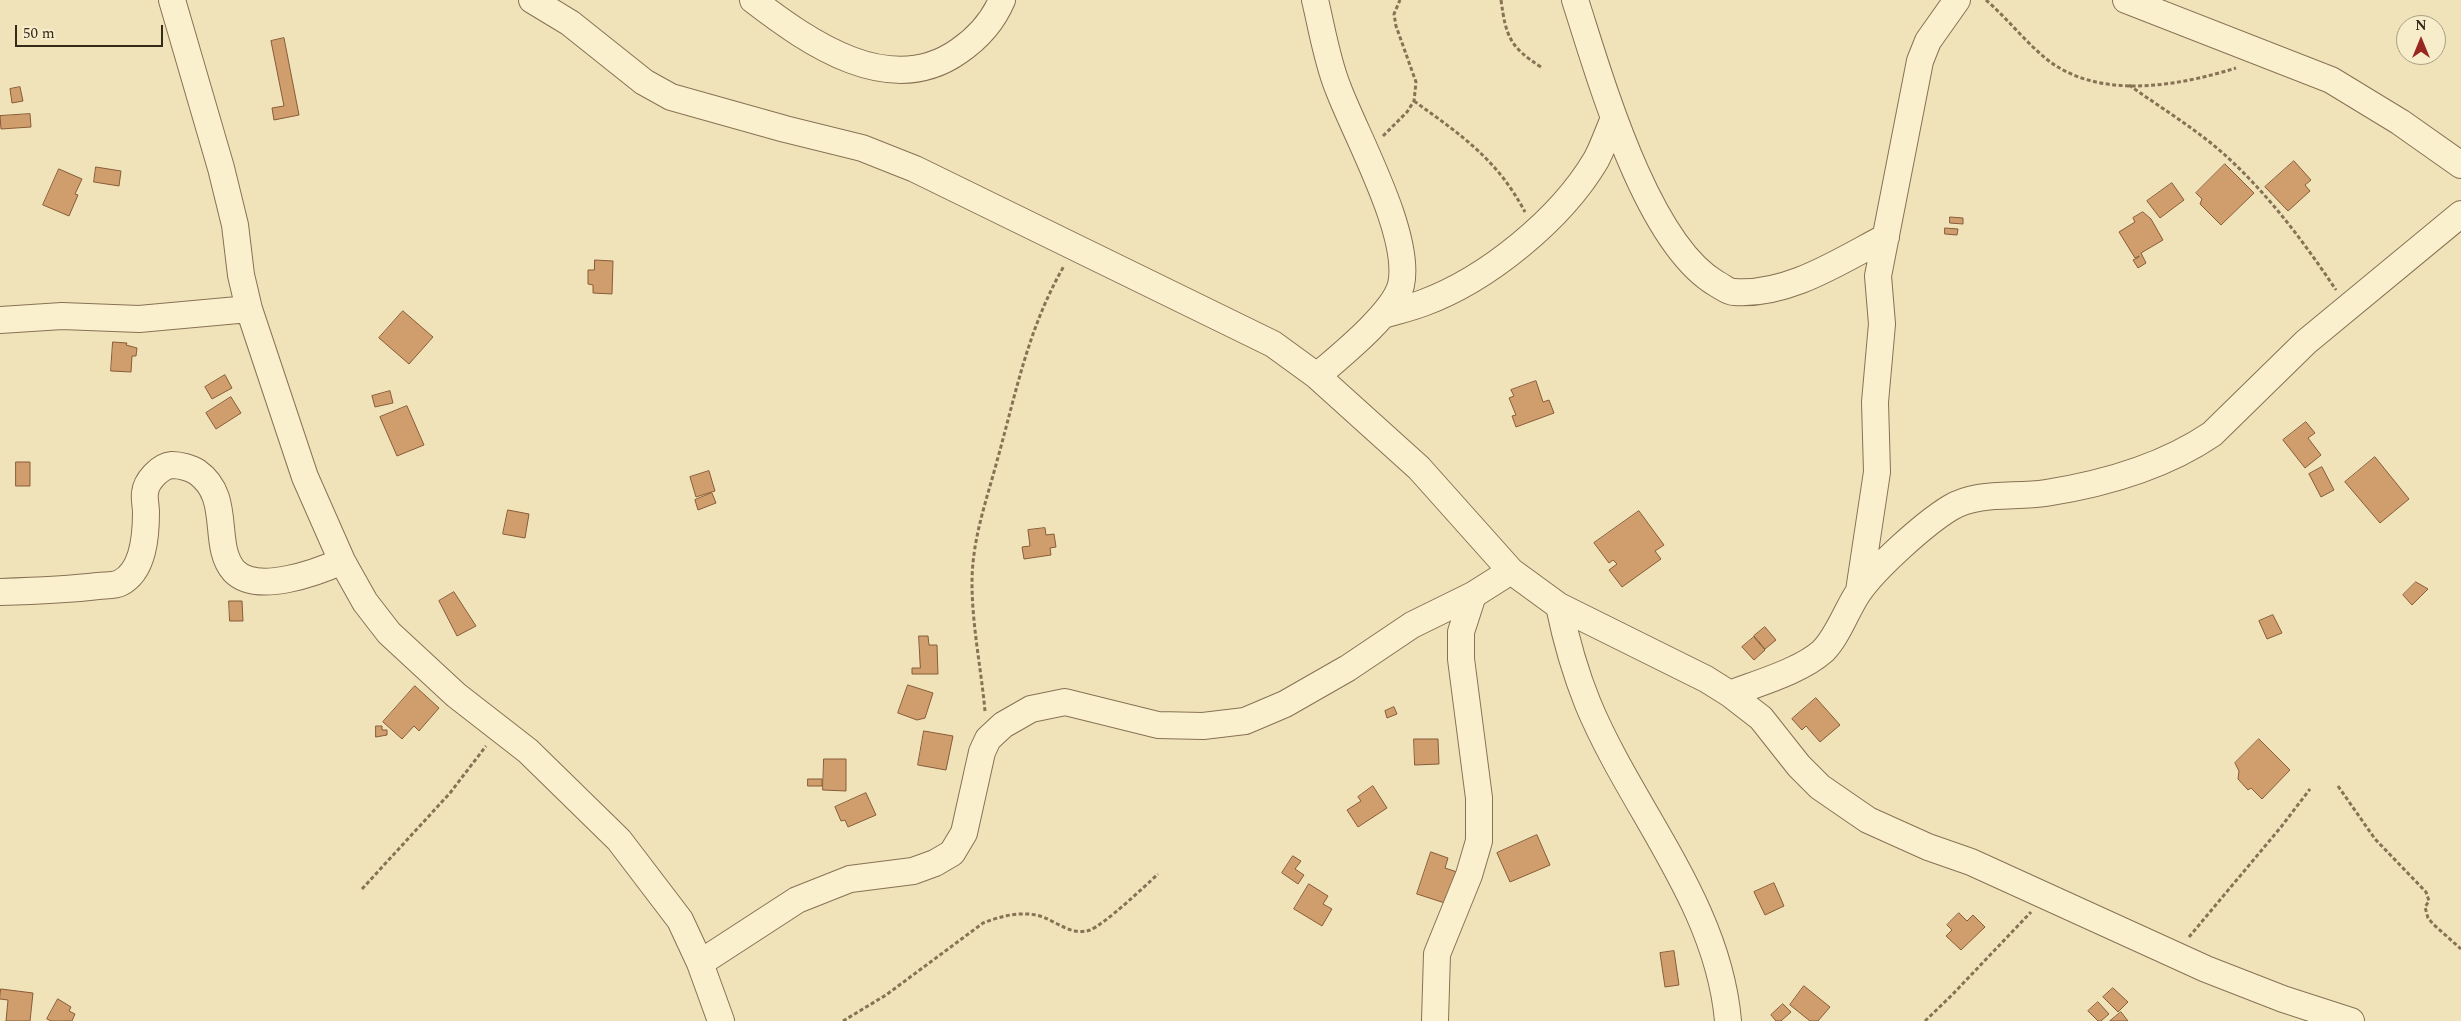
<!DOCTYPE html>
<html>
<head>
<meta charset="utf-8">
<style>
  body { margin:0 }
  #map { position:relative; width:2461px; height:1021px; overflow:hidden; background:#f0e3ba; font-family:Spectral,serif }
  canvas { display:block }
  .north { position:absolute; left:2396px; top:15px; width:50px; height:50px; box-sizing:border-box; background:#f7edca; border:1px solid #a99f84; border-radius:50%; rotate:0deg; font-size:14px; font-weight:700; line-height:20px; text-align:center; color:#35291a }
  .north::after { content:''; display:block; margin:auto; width:18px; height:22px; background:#992721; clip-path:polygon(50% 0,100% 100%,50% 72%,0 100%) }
  .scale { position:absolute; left:15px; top:25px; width:148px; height:22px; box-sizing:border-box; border:2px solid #35291a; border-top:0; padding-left:6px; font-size:15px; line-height:18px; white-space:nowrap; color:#35291a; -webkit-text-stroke:4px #f7edca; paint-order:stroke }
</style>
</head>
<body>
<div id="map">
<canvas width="2461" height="1021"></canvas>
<div class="north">N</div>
<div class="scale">50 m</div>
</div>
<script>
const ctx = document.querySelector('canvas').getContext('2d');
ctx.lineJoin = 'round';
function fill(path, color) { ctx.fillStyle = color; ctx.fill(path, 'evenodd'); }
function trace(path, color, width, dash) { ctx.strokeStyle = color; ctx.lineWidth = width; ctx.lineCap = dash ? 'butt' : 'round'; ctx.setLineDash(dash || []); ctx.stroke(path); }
const building = new Path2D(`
  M284,38L299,115L274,120L272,108L284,106L271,41Z
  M20,87L23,101L12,103L10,89Z
  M30,114L31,127L1,129L0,116Z
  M2294,161L2311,180L2305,185L2310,191L2288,211L2265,187Z
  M2225,164L2254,193L2221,225L2200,204L2202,199L2196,193Z
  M96,167L121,171L119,186L94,182Z
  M59,169L82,179L75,194L78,195L69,216L43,205Z
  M2172,183L2184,200L2160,218L2147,201Z
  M2143,212L2151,219L2163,240L2141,253L2146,263L2138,268L2133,260L2139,257V256L2135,258L2119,232L2135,222L2133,218Z
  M1950,217L1963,218V224L1950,223Z
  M1945,228L1958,229L1957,235L1945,234Z
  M595,260L613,261L612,294L593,293V285L588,284V270H594Z
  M403,311L433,337L409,364L379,338Z
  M113,342L127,343L126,345L137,348L136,356H132L131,372L111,371Z
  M225,375L232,388L212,399L205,387Z
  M1536,381L1543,402L1549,400L1554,413L1516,427L1512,416L1516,415L1509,398L1514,396L1511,390Z
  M390,391L393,403L375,407L372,396Z
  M231,397L241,413L216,429L206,413Z
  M407,406L424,445L397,456L380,417Z
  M2306,422L2315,433L2308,438L2321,455L2305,468L2283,440Z
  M2375,457L2409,499L2380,523L2345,482Z
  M16,462H30V486H16Z
  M2322,467L2334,490L2321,497L2309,474Z
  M709,471L715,491L696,497L690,477Z
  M712,493L716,503L698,510L695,500Z
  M508,510L529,514L525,538L503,534Z
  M1639,511L1664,545L1655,551L1661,559L1622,587L1609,570L1617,564L1613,560L1609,563L1594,543Z
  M1045,528L1046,535L1054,534L1056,547L1050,548L1051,555L1024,559L1022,547L1030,546L1028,530Z
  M2416,582L2428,589L2412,605L2403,595Z
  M454,592L476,626L457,636L439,601Z
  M229,601H242L243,621H230Z
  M2273,615L2282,633L2267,639L2259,621Z
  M1765,627L1776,640L1765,649L1754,636Z
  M919,636H928L929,645H937L938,674H912V668H920Z
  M1754,637L1765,650L1754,660L1742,647Z
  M908,685L933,693L925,718L917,720L898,713Z
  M415,686L439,708L419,731L414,726L402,739L383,722Z
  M1816,698L1840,725L1820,742L1806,726L1802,730L1792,719Z
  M1394,707L1397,714L1387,718L1385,711Z
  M376,726H382V730H387V735L376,737Z
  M924,731L953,736L946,770L918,765Z
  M1414,739H1438L1439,764L1415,765Z
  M2259,739L2290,770L2262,799L2251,788L2248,790L2238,779L2239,771L2235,763Z
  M824,759H846V791L823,790Z
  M808,779H822V786H808Z
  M1373,786L1387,808L1358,827L1347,810L1361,801L1358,797Z
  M866,793L876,815L848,827L845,820L841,821L835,807Z
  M1537,835L1550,865L1510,882L1497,853Z
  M1431,852L1448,858L1445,868L1457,872L1454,906L1417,894Z
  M1293,856L1301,861L1295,869L1304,875L1298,884L1282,873Z
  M1774,883L1784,906L1765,915L1754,892Z
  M1309,884L1328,896L1323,904L1332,909L1322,926L1294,909Z
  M1959,913L1967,921L1973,915L1985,927L1961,950L1946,936L1952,930L1947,925Z
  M1674,951L1679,985L1665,987L1660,953Z
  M1804,986L1830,1007L1818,1021H1810L1790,1005Z
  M2113,988L2128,1002L2118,1012L2103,997Z
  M1,989L33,993L30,1021H6L8,1000L0,999Z
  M58,999L71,1007L69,1011L75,1014L72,1021H51L47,1019Z
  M2098,1002L2109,1014L2101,1021H2098L2088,1011Z
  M1783,1004L1791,1012L1781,1021H1776L1771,1015Z
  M2121,1012L2128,1021H2110Z`);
const path = new Path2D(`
  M1501,0C1506,37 1510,47 1541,67
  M1986,0C2008,19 2026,43 2049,61C2101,100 2178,86 2236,68
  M2129,85C2161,108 2196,129 2225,155C2268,194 2304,242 2336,290
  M1414,101C1461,135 1497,159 1525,212
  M1383,136L1407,112L1414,101L1416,82L1396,26L1394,14L1400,0
  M985,711C981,668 972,625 972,583C972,540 986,502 997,461C1016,393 1028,328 1064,266
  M2338,786L2375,839L2426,892L2429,901L2425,907L2428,918L2433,924L2461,949
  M362,889L450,793L486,746
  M2189,937L2281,827L2310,789
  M843,1021L886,995L983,923C1001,916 1023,910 1043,917C1058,923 1073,936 1090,930C1105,924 1144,887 1158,874
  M1925,1021L1952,995L2031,912`);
const minor = new Path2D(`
  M172,0L221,168L235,225L241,275L249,309L305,477L342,561L365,602L389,633L456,695L528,751L619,840L680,920L700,963L721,1021
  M532,0L570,23L644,82L671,97L785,129L862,148L915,169L1273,344L1317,376L1419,468L1511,571L1559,606L1706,679L1730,694L1761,718L1799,766L1820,787L1868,820L1928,847L1971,862L2206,969L2283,999L2351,1021
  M753,0C809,43 890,100 959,51C978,38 993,21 1002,0
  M1315,0C1322,29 1327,61 1338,88C1356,136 1412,235 1401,285C1394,313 1339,357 1317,376
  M1575,0C1600,77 1646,243 1717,284C1723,287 1728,292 1734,292C1788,296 1840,261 1886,237
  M2126,0L2331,80L2400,122L2461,165
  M1383,315C1396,311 1410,308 1423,303C1488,279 1561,219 1596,160C1603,147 1608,132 1614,118
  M0,320L62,316L139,319L249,309
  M1859,591L1877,472L1875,402L1882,324L1878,276L1920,61L1928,41L1957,0
  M0,592C33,591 65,590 98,586C105,585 114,586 120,583C144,571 146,535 146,512C146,506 144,499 145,493C146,481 160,466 172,465C180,465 191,468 197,472C233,497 211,545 234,571C257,595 318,572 342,561
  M1559,606C1566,640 1575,672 1588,704C1632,810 1718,903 1728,1021
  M1730,694C1758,683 1801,671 1823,651C1838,636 1846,611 1858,593C1875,568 1924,524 1950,508C1978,491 2014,498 2046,493C2103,484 2165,466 2212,434L2306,342L2461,214
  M700,963L797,900L850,879L913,871L935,863L952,853L964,833L982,752L988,739L1003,725L1031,709L1065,702L1158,725L1203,726L1245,721L1285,704L1348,668L1412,625L1473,595L1511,571
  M1435,1021L1437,954L1469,875L1479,841V798L1461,659V632L1473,595`);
fill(building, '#d09d6d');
trace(building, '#875c38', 1);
trace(minor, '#877254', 28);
trace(path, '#877254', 3, [4, 2.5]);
trace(minor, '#fbf0cd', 26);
</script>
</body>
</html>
